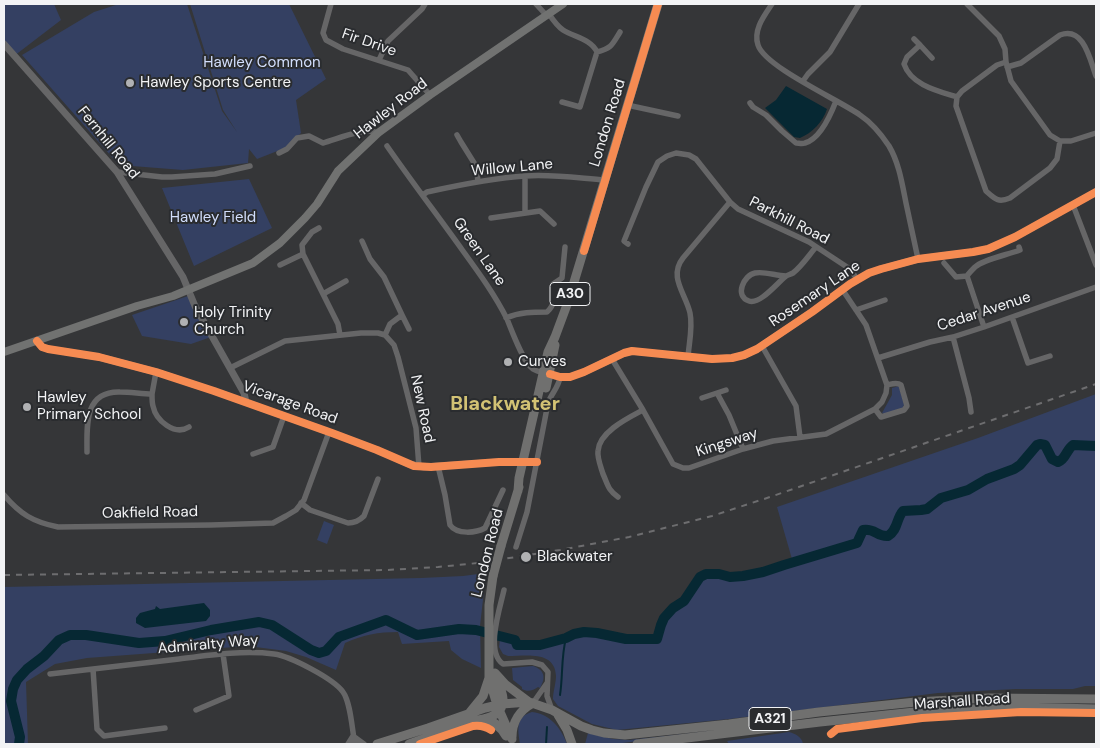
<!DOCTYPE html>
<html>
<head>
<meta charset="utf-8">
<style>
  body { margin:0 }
  #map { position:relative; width:1100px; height:748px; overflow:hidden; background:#353638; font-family:"DM Sans",sans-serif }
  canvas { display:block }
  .frame { position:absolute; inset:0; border:5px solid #f2f3f5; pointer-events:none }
</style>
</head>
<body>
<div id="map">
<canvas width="1100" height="748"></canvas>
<div class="frame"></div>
</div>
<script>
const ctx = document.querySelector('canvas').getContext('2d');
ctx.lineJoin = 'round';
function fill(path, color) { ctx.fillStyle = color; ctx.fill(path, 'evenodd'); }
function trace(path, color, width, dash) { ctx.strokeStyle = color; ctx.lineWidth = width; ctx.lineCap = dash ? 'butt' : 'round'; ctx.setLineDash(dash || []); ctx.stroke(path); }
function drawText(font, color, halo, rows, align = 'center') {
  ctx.font = font + ' "DM Sans",sans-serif'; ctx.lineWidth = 4; ctx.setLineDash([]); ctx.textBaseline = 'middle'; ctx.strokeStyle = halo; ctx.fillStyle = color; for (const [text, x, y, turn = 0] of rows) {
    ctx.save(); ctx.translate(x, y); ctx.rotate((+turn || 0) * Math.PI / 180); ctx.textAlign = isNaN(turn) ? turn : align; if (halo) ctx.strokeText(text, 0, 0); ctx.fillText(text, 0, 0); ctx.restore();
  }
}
const green = new Path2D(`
  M4,4H54L61,20L14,56L4,44Z
  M119,4H187L222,111L237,132L223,110L190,4H289L326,79L296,100L301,133L285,148L257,159L249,149L248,163L183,170L119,165L22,55L94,12Z
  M249,179L272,228L194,266L162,188Z
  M188,296L211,337L191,344L142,336L132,315Z
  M899,386L904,404L903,409L884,414L882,413L892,395V388Z
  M1096,394V686H1085L1073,689H1016L938,693L729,719L617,730L592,724L558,706L553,699C553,692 556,683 556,676C555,650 526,656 508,656L503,654L499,647L500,639L510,642L517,648H540L567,641L584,635L629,642L660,641L664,626L668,618L677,609L687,604L703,580L708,577L719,578L730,581L746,579L763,575L794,566L777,507L978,438Z
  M324,521L334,525L327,544L317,540Z
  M486,573L480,626L481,668L462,659L451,650L449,641L402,644L398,632C379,632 362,635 345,643L336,670L306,657L286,651L248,646L87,658L55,664L26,682L28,744H4V587L421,578L463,576Z
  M533,666C545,670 546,678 540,688L538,687C533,691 527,692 522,689V687L513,680L512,668Z
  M532,712C550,714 561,728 567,744H520C518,730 515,717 532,712Z
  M722,730L723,731L614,744H585L588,733L613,739L629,740Z
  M789,732C796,734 802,737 803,744H729L727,741Z`);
const water = new Path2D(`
  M786,86L827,109C823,122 812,133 800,138L794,137L765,108L776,100Z
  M204,603L210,610V616L206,621L145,628L136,623V618L140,613L155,609L156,606L160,609Z`);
const stream = new Path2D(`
  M560,695C563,676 561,657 566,638
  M546,744L547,727`);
const river = new Path2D(`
  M19,744L20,737L11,701L13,689L17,680L27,669L44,656L59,640L70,635H86L139,643L165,641L211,630L259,622L272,625L311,650L319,653L326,651L339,637L386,620L417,635L459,629L476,630L515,640L517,645H540L566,638L574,634L584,632L597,633L626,639H657L661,625L664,618L673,608L684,601L700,577L706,574H719L730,577L743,576L763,572L784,565L857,543L863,530C875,528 877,537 888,536C898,530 896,519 903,511L921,510L927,509L941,498L968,490L987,479L1014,469L1020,465L1037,445L1040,444L1045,445L1052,459L1058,462C1066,459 1066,450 1073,445L1096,446`);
const minor = new Path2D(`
  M331,4L323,33L326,40L343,49L408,70L430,95
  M536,4L547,16
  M772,4C764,16 753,30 758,45C765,67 839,100 860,115C872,123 881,134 889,146C899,163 902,183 906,203C910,222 914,240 918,259
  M967,4L999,36L1005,49L1006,62
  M549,14C553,20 557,26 563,30C574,37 591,39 597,52L580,107L562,102
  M914,39L920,45
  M597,52C612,48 612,45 620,32
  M932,58L920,45L907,57L904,64C911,85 938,91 957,97
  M379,60L388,41L422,9L425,4
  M1007,67L1021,63L1060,35C1084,26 1090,60 1096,76
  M803,81L808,74L830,52L859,4
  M750,103L753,107L766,115L782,131L796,143C799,143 802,144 805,143C820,139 831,114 836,101
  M627,105L678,116
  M457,135L461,142L476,166L478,181
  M1060,141L1057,159L1050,168L1010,198C998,203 995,199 986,191L956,106L957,97L962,91L997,65L1006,62L1011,81L1050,135L1060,141H1071L1096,133
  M387,146C412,182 438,216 463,251C479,273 495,295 507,319C512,331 523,362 533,369C536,371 540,372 544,373
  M279,153L287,149L297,138L309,136L323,143C338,139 364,127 378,133
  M117,172L162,177H172L215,174L250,166
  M525,176V213
  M423,195L427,192C459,185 492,178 525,176C552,174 578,178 605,180
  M1073,205L1096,265
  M491,218L540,211L554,224
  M362,241L370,259L384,277L402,315L390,324L385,335
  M628,244L624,241L646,187L658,162L667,156L676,153L689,155L696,159L730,202
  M303,254L302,245L312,232L319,228
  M944,263L956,277L967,276
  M280,265L303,254L323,294
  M786,276C776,276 765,271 755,273C744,275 734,296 749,301C760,305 778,282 786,276C788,275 791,274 793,273C802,266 809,255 816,247
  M856,310L885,300
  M402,315L409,329
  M1012,317L1028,363L1050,356
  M506,318C520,312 533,312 547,312C556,304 554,296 553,284L562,278L565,247
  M984,327L967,276C969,273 972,270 975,267C984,259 1007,255 1020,250L1019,247
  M340,335L338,324L323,294L346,281
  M953,337L969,398L971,412
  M762,346L796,406L800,437
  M688,357C689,343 693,327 690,313C686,294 668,277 683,258L730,202L738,209L809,242L850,269L857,279
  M878,358L930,342L953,337L984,327L1096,287
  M612,359L643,410L673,464L683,468H689L743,449L773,441L826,434L875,409L882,402L886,393L887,385L866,325L842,289
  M230,368L285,341L361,333H378L385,335L394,345L398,357L416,428L419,467
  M717,393L726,390
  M152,394C152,398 152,403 153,406C156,421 175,436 189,427
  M702,398L717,393L729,415L743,449
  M875,409L881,417L904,410L907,406L901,385C897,382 892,384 887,385
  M87,452C87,425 84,391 120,392C131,392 142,394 152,394L156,372
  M253,454L273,447L284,416
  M438,466L445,495L450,525C457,535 476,533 485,528L503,490
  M4,495C20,514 33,522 58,527L211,525L273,523L286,516L296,510L304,500L329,432
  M618,497C608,490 608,485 603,474C601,467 597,458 598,451C599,432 628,418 643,410
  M301,503L310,510L348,523C355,523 359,521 364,516L378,479
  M516,547L527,512L548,403C551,394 559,387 560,377
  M504,590C500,608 485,652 503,664L532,662L542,665L548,672L547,696L552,710
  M93,669L97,729L104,736L165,728
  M50,674C93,669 136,664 179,659C210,655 243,650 274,654C290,656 334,679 343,692C351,703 352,731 355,744
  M533,703L547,683
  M196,710L229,696L223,654
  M353,736L364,744
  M348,744L353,736`);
const tertiary = new Path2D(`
  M4,44L117,172L183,277L195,306L244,393L246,402
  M37,341L42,347L48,349L99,357L156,372L214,391L332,433L377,450L409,464L424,467L499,462H529
  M544,373L560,377H570L584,372L624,353L632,351L712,359L732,358L744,355L757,349L812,312L850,284L869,273L881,269L918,259L973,252L988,249L1015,237L1096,192`);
const secondary = new Path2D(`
  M4,352L137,306L173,296L253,263L280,243L305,218L317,204L338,171L378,133L430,95L563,4`);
const primary = new Path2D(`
  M546,388L555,345
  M518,491L519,478L548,352L555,337L568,302L658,4
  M501,546L519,487
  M493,576L489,605V678L497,705L512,739
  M495,673L505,684L529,702L552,710L581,726L592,730L604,733L625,735L729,724L819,712L916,702L989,698L1096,699
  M470,712L483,696L489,678
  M558,715L567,730L572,744
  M484,719C494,721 501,727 506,736
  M512,737C512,722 520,710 533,703
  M377,744L428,728L485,708L502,704L529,702
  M409,744L474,721C487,718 503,717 503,699C503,692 498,684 496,676
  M637,744L820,722L924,711L1018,707L1096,709`);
const rail = new Path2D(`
  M4,575L387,570L438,567L478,563L560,550L629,537L712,516L770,497L1096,384`);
const primaryBridge = new Path2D(`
  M493,576L501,546`);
const cycleway = new Path2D(`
  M584,251L658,4
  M37,341L42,347L48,349L99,357L156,372L214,391L332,433L377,450L414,466L431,467L499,462H537
  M550,374L560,377H570L584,372L624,353L632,351L712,359L732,358L744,355L757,349L812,312L850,284L869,273L881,269L918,259L973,252L988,249L1015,237L1096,192
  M831,734L837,729L922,718L1021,712L1096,713
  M420,744L473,726C480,725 485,726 491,730`);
const markers = [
  [130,83,5,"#b0b1b3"],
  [184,322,5,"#b0b1b3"],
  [508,362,5,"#b0b1b3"],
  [27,407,5,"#b0b1b3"],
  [526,557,6,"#b0b1b3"]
];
const shields = [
  [570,294,40],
  [770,719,42]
];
const shieldNames = [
  ["A30",570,294],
  ["A321",770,719]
];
const streetNames = [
  ["Fir Drive",369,43,19],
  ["Hawley Road",391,109,-38],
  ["London Road",608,123,-73],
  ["Fernhill Road",108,143,51],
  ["Willow Lane",512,168,-5],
  ["Parkhill Road",789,221,27],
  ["Green Lane",479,252,55],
  ["Rosemary Lane",815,294,-34],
  ["Cedar Avenue",984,312,-18],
  ["Vicarage Road",290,403,20],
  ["New Road",422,409,78],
  ["Kingsway",727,443,-18],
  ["Oakfield Road",150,513,-1],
  ["London Road",488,553,-76],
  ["Admiralty Way",208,645,-5],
  ["Marshall Road",962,702,-4]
];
const parkNames = [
  ["Hawley Common",262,63],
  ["Hawley Field",213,218]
];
const poiNames = [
  ["Hawley Sports Centre",140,83],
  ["Holy Trinity",194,313],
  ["Church",194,330],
  ["Curves",518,362],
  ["Hawley",37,398],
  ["Primary School",37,415],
  ["Blackwater",537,557]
];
const districtNames = [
  ["Blackwater",505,405]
];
fill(green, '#344062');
fill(water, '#062833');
trace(stream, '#062833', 2);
trace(river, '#062833', 10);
trace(minor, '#666667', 5.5);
trace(tertiary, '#666667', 7);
trace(secondary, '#717271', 8);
trace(primary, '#70706f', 9);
trace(rail, '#6d6d6f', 2, [6, 6]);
trace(primaryBridge, '#70706f', 9);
trace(cycleway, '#f68b52', 8);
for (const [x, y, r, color] of markers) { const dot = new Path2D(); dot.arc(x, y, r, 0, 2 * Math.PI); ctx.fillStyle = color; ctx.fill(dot); trace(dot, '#2a2c2f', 2); }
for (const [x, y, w] of shields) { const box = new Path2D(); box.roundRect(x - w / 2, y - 11.5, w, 23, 4); ctx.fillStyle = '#2a2c2f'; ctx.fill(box); trace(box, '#f2f3f5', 1); }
drawText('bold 14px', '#f2f3f5', null, shieldNames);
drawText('15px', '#f2f3f5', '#2a2c2f', streetNames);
drawText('15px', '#d2defc', '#2a2c2f', parkNames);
drawText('15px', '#f2f3f5', '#2a2c2f', poiNames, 'left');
drawText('bold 20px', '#d2c274', '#2a2c2f', districtNames);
</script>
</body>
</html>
